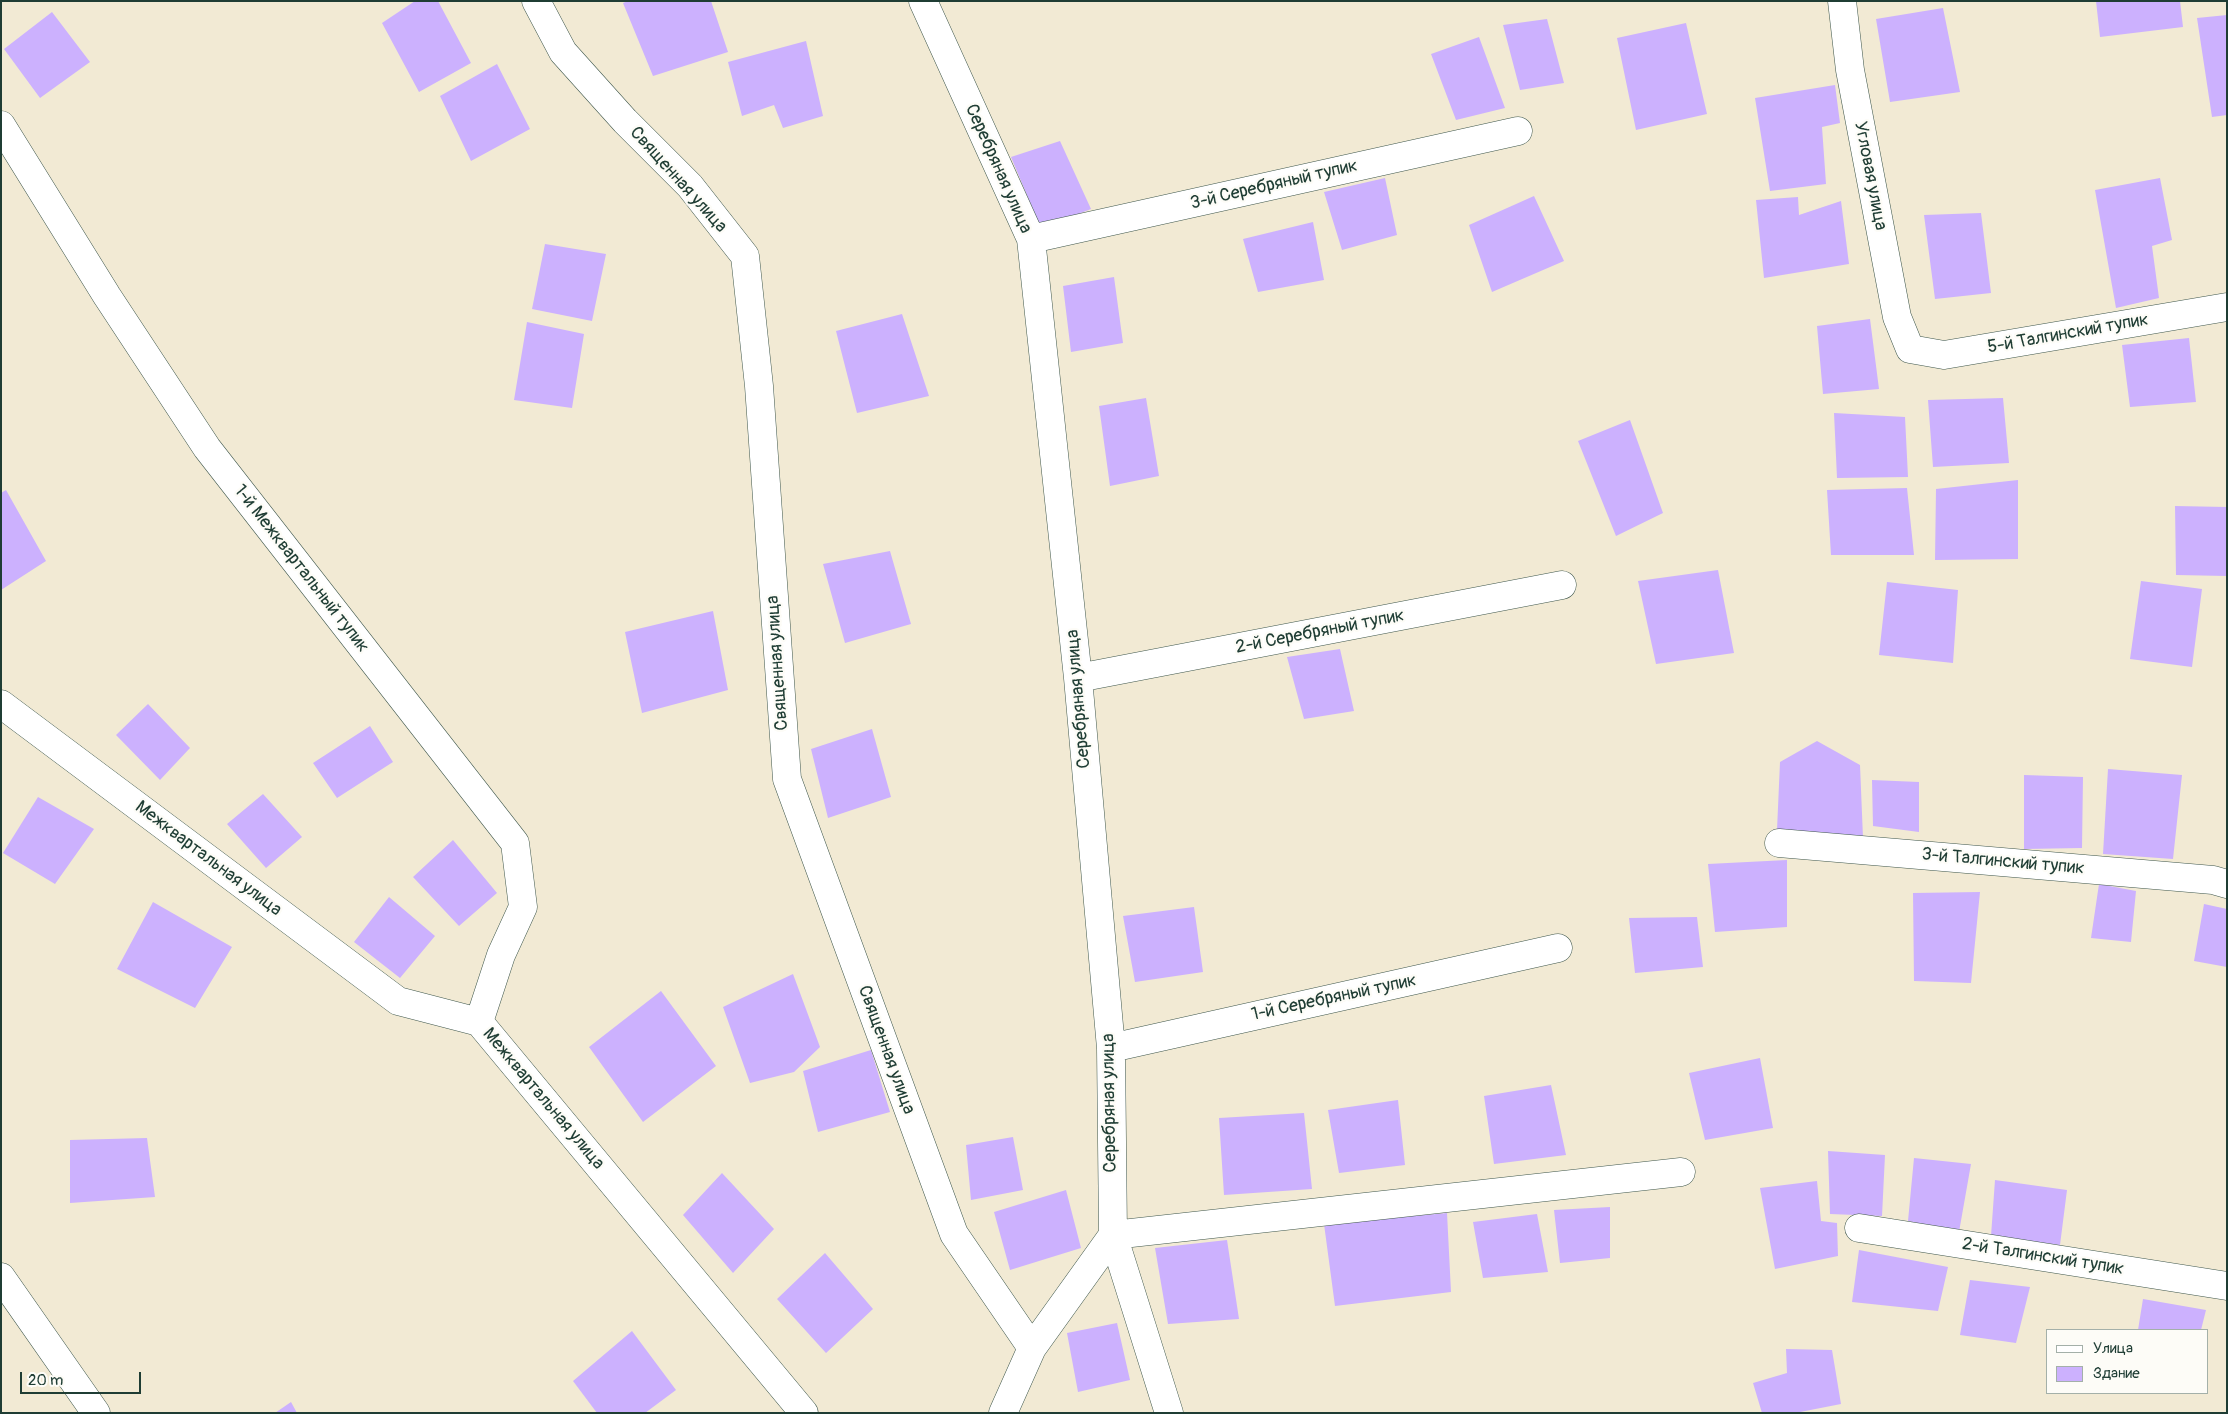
<!DOCTYPE html>
<html>
<head>
<meta charset="utf-8">
<style>
  body { margin:0 }
  #map { position:relative; width:2228px; height:1414px; overflow:hidden; background:#f2ead4; font-family:Pangolin,sans-serif }
  canvas { display:block }
  .frame { position:absolute; inset:0; border:2px solid #1f3d34; pointer-events:none }
  .legend { position:absolute; left:2046px; top:1329px; width:162px; height:65px; box-sizing:border-box; background:#fdfcf7; border:1px solid #a4b0a9; margin:0; padding:6px 9px; list-style:none; font-size:15px; color:#1f3d34 }
  .legend li { display:flex; align-items:center; gap:10px; height:25px }
  .legend b { width:25px; border:1px solid #a4b0a9 }
  .scale { position:absolute; left:20px; top:1372px; width:121px; height:22px; box-sizing:border-box; border:2px solid #1f3d34; border-top:0; padding-left:6px; font-size:15px; line-height:18px; white-space:nowrap; color:#1f3d34; -webkit-text-stroke:4px #fdfcf7; paint-order:stroke }
</style>
</head>
<body>
<div id="map">
<canvas width="2228" height="1414"></canvas>
<div class="frame"></div>
<ul class="legend">
<li><b style="height:6px;background:#fff"></b>Улица</li>
<li><b style="height:14px;background:#ccb1fe"></b>Здание</li>
</ul>
<div class="scale">20 m</div>
</div>
<script>
const ctx = document.querySelector('canvas').getContext('2d');
ctx.lineJoin = 'round';
function fill(path, color) { ctx.fillStyle = color; ctx.fill(path, 'evenodd'); }
function trace(path, color, width, dash) { ctx.strokeStyle = color; ctx.lineWidth = width; ctx.lineCap = dash ? 'butt' : 'round'; ctx.setLineDash(dash || []); ctx.stroke(path); }
function drawText(font, color, halo, rows, align = 'center') {
  ctx.font = font + ' Pangolin,sans-serif'; ctx.lineWidth = 4.5; ctx.setLineDash([]); ctx.textBaseline = 'middle'; ctx.strokeStyle = halo; ctx.fillStyle = color; for (const [text, x, y, turn = 0] of rows) {
    ctx.save(); ctx.translate(x, y); ctx.rotate((+turn || 0) * Math.PI / 180); ctx.textAlign = isNaN(turn) ? turn : align; if (halo) ctx.strokeText(text, 0, 0); ctx.fillText(text, 0, 0); ctx.restore();
  }
}
const building = new Path2D(`
  M415,1H438L471,63L419,92L382,23Z
  M628,1H711L728,52L653,76L623,3Z
  M2096,1H2180L2183,27L2100,37Z
  M1943,8L1960,92L1890,102L1876,19Z
  M52,12L90,62L40,98L4,49Z
  M2227,15V115L2212,117L2197,18Z
  M1547,19L1564,83L1520,90L1503,25Z
  M1686,23L1707,114L1636,130L1617,38Z
  M1479,37L1505,108L1456,120L1431,54Z
  M806,41L823,116L783,128L774,105L742,116L728,62Z
  M497,64L530,129L471,161L440,96Z
  M1835,85L1840,123L1822,127L1826,184L1770,191L1755,98Z
  M1060,141L1091,209L1041,229L1011,157Z
  M1385,178L1397,235L1342,250L1324,192Z
  M2160,178L2172,240L2152,246L2159,298L2116,308L2095,190Z
  M1534,196L1564,261L1492,292L1469,225Z
  M1798,197L1799,215L1841,201L1849,264L1764,278L1756,200Z
  M1981,213L1991,293L1935,299L1924,215Z
  M1313,222L1324,280L1258,292L1243,239Z
  M545,244L606,254L592,321L532,309Z
  M1114,277L1123,343L1071,352L1063,286Z
  M902,314L929,396L857,413L836,331Z
  M1870,319L1879,389L1823,394L1817,326Z
  M527,322L584,334L572,408L514,400Z
  M2189,338L2196,402L2130,407L2122,345Z
  M1146,398L1159,476L1110,486L1099,406Z
  M2003,398L2009,463L1933,467L1928,400Z
  M1834,413L1905,417L1908,477L1837,478Z
  M1630,420L1663,513L1616,536L1578,441Z
  M2018,480V559L1935,560L1936,489Z
  M1907,488L1914,555H1831L1827,490Z
  M6,490L46,561L1,590V493Z
  M2175,506L2227,507V576L2176,575Z
  M890,551L911,624L845,643L823,564Z
  M1718,570L1734,653L1656,664L1638,581Z
  M2141,581L2202,589L2192,667L2130,659Z
  M1887,582L1958,590L1953,663L1879,655Z
  M713,611L728,690L642,713L625,632Z
  M1340,649L1354,711L1304,719L1287,657Z
  M148,704L190,748L160,780L116,735Z
  M370,726L393,762L337,798L313,763Z
  M872,729L891,797L828,818L811,749Z
  M1817,741L1860,765L1863,838L1777,830L1780,762Z
  M2108,769L2182,775L2173,859L2103,854Z
  M2024,775L2083,777L2082,848L2024,849Z
  M1872,780L1919,782V832L1873,826Z
  M263,794L302,837L266,868L227,824Z
  M38,797L94,829L55,884L3,853Z
  M453,840L497,893L459,926L413,877Z
  M1787,860V927L1715,932L1708,864Z
  M2099,884L2136,891L2131,942L2091,938Z
  M1980,892L1971,983L1914,981L1913,893Z
  M389,897L435,936L400,978L354,942Z
  M153,902L232,947L195,1008L117,969Z
  M2204,904L2227,909V967L2194,961Z
  M1194,907L1203,972L1135,982L1123,916Z
  M1697,917L1703,967L1635,973L1629,918Z
  M793,974L820,1047L794,1072L750,1083L723,1007Z
  M661,991L716,1066L643,1122L589,1047Z
  M871,1050L890,1112L818,1132L803,1071Z
  M1760,1058L1773,1128L1705,1140L1689,1073Z
  M1551,1085L1566,1155L1494,1164L1484,1096Z
  M1398,1100L1405,1165L1339,1173L1328,1110Z
  M1304,1113L1312,1189L1224,1195L1219,1118Z
  M1013,1137L1023,1190L971,1200L966,1145Z
  M147,1138L155,1197L70,1203V1140Z
  M1828,1151L1885,1155L1882,1216L1830,1214Z
  M1914,1158L1971,1164L1959,1232L1908,1221Z
  M722,1173L774,1229L733,1273L683,1215Z
  M1995,1180L2067,1190L2060,1245L1991,1236Z
  M1817,1181L1821,1221L1837,1223L1838,1256L1775,1269L1760,1188Z
  M1066,1190L1081,1248L1010,1270L994,1212Z
  M1610,1207V1258L1560,1263L1554,1210Z
  M1447,1213L1451,1292L1335,1306L1324,1224Z
  M1537,1214L1548,1272L1483,1278L1473,1222Z
  M1227,1240L1239,1319L1168,1324L1155,1248Z
  M1859,1250L1948,1267L1938,1311L1852,1302Z
  M825,1253L873,1309L826,1353L777,1299Z
  M1970,1280L2030,1287L2016,1343L1960,1335Z
  M2143,1299L2206,1310L2201,1330H2138Z
  M1117,1323L1130,1380L1078,1392L1067,1333Z
  M632,1331L676,1390L645,1413H597L573,1381Z
  M1786,1349L1832,1350L1841,1404L1795,1413H1762L1753,1383L1787,1373Z
  M291,1402L297,1413H275Z`);
const street = new Path2D(`
  M536,1L563,52L625,121L690,186L745,256L759,386L787,779L954,1234L1032,1348
  M923,1L1031,239L1078,678L1111,1048L1113,1235L1169,1413
  M1842,1L1850,70L1897,317L1910,349L1944,355L2227,307
  M1,125L107,296L207,448L515,843L523,907L501,955L479,1022
  M1031,239L1518,131
  M1078,678L1562,585
  M1,704L398,1001L479,1022L804,1413
  M1779,843L2213,880L2227,884
  M1111,1048L1558,948
  M1859,1228L2227,1286
  M1,1277L96,1413
  M1003,1413L1032,1348L1113,1235L1681,1172`);
const streetNames = [
  ["Серебряная улица",998,169,66],
  ["Угловая улица",1870,176,79],
  ["Священная улица",678,180,48],
  ["3-й Серебряный тупик",1274,185,-13],
  ["5-й Талгинский тупик",2068,334,-10],
  ["1-й Межквартальный тупик",301,569,52],
  ["2-й Серебряный тупик",1320,632,-11],
  ["Священная улица",778,663,-94],
  ["Серебряная улица",1079,699,-95],
  ["Межквартальная улица",208,859,37],
  ["3-й Талгинский тупик",2003,862,5],
  ["1-й Серебряный тупик",1334,998,-12],
  ["Священная улица",886,1050,70],
  ["Межквартальная улица",543,1099,50],
  ["Серебряная улица",1110,1103,-91],
  ["2-й Талгинский тупик",2043,1257,9]
];
fill(building, '#ccb1fe');
trace(street, '#3f574c', 29);
trace(street, '#fff', 28);
drawText('18px', '#1f3d34', '#fdfcf7', streetNames);
</script>
</body>
</html>
